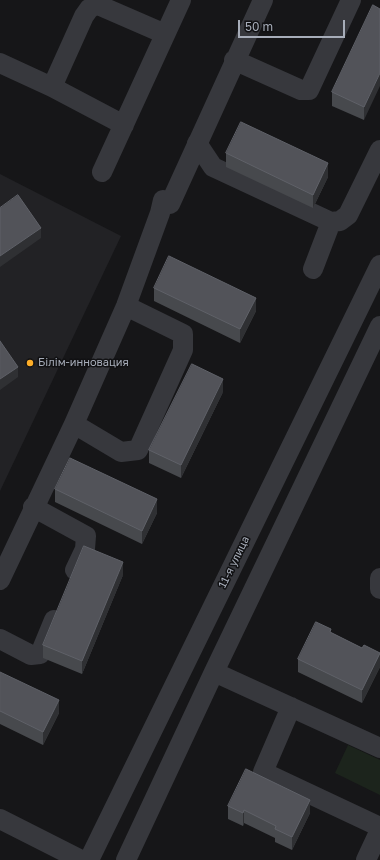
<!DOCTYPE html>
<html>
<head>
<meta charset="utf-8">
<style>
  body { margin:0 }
  #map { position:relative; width:380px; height:860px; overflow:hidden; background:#161618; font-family:"Golos Text",sans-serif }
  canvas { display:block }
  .scale { position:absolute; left:238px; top:20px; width:107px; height:18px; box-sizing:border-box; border:2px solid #a7adb9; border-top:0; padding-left:5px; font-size:12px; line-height:14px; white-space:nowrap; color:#a7adb9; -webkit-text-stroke:3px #111113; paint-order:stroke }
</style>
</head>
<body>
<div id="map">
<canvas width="380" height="860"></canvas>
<div class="scale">50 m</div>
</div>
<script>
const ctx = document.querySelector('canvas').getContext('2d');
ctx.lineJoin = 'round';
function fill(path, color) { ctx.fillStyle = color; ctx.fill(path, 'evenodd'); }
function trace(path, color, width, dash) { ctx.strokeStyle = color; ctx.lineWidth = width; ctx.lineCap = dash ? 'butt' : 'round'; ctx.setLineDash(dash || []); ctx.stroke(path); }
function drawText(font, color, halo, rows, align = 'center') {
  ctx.font = font + ' "Golos Text",sans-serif'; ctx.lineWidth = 3; ctx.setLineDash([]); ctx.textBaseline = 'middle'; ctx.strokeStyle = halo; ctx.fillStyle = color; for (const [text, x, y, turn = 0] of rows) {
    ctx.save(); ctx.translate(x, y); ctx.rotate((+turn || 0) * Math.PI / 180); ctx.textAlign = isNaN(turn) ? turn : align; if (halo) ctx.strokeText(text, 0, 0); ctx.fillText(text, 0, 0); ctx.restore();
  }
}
const built = new Path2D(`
  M0,174L121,236L0,491Z`);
const green = new Path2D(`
  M348,745L380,760V795L335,773Z`);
const minor = new Path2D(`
  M234,60L301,90H309L351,0
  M0,63L52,87L124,125
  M52,87L84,16L89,9L96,4L165,34
  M197,143L213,167L331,222L340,221L348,215L380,150
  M102,172L181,0
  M170,204L263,0
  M313,269L331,222
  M74,424L121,452L138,450L183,350V334L126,306
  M33,507L86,536L85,549L75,570
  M380,578V589
  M0,580L74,424L126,306L160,213L163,200
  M0,639L31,655L40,654L54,620
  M214,672L380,748
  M291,707L263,772L380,827
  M0,819L81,860
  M89,860L380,265
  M126,860L214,672L380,326
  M366,860L380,830`);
const wall = new Path2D(`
  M373,5L364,120L332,106V92Z
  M226,153L328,177L313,208L226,167Z
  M154,288L256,311L240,343L154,301Z
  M223,392L181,478L149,463V450Z
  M55,489L157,513L142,544L55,502Z
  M123,575L82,674L43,658V645Z
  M331,633L362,648L380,653V667L362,703L298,672V659Z
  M0,672L59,713L43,745L0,724Z
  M228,806L310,813L292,850L275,842V838L244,823L243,826L228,819Z`);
const shadedWall = new Path2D(`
  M380,73V86L364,120V107Z
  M328,163V177L313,208V195Z
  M41,228V238L0,267V256Z
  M256,298V311L240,343V329Z
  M18,367V377L0,390V379Z
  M223,379V392L181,478V465Z
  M157,499V513L142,544V531Z
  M123,562V575L82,674V661Z
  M380,654V667L362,703V690Z
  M59,700V713L43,745V732Z
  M310,800V813L292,850V837Z
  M244,810V823L243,826V813Z`);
const building = new Path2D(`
  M373,5L380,9V73L364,107L332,92Z
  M241,122L328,163L313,195L226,153Z
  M18,195L41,228L0,256V208Z
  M169,256L256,298L240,329L154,288Z
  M0,341L18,367L0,379Z
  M192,364L223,379L181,465L149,450Z
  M70,458L157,499L142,531L55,489Z
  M84,546L123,562L82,661L43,645Z
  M316,622L331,629L330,632L362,648L364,645L380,653L362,690L298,659Z
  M0,672L59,700L43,732L0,711Z
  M246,769L310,800L292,837L275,829L276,826L244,810L243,813L228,806Z`);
const markers = [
  [30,363,4,"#feae28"]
];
const poiNames = [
  ["Білім-инновация",38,363]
];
const streetNames = [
  ["11-я улица",234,562,-64]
];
fill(built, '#222225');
fill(green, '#1c241c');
trace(minor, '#37383d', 20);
fill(wall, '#47494d');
fill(shadedWall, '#2f3033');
fill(building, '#525359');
trace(building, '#5f6168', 1);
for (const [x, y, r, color] of markers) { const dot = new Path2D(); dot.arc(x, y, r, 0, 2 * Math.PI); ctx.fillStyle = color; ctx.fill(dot); trace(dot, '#111113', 1.5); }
drawText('11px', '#a7adb9', '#111113', poiNames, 'left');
drawText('11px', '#a7adb9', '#111113', streetNames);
</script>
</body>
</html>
